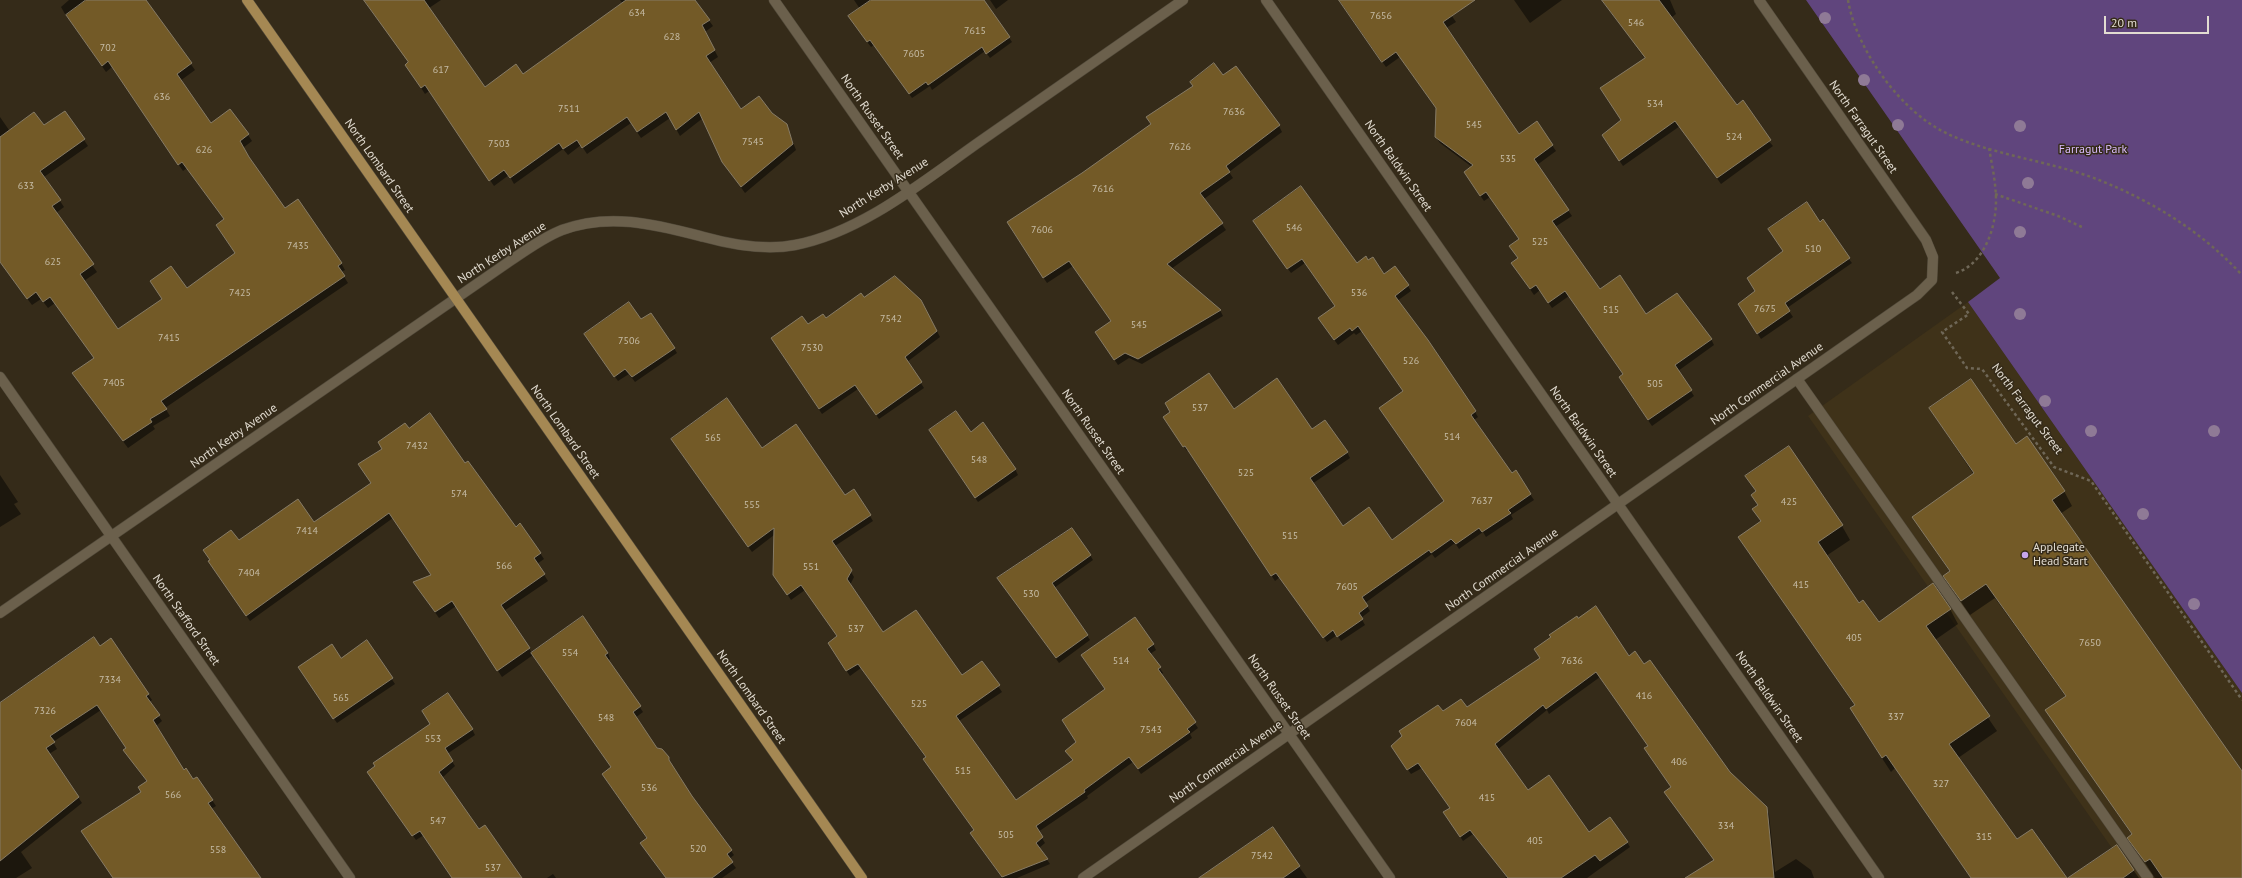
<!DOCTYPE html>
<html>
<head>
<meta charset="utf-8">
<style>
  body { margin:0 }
  #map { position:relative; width:2242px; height:878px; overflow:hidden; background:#352b19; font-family:"PT Sans",sans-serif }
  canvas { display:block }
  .scale { position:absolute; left:2104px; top:16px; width:105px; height:18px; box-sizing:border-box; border:2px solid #e2dcd1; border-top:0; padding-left:5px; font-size:12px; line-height:14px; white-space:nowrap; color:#e2dcd1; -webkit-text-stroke:3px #352b19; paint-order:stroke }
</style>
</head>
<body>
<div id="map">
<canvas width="2242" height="878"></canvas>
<div class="scale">20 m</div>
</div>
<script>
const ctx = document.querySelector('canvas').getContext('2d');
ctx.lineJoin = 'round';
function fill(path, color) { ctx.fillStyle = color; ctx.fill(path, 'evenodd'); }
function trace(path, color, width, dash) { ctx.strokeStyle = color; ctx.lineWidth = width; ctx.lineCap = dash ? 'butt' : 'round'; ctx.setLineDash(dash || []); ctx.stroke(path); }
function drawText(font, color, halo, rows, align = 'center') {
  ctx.font = font + ' "PT Sans",sans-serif'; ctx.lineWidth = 3; ctx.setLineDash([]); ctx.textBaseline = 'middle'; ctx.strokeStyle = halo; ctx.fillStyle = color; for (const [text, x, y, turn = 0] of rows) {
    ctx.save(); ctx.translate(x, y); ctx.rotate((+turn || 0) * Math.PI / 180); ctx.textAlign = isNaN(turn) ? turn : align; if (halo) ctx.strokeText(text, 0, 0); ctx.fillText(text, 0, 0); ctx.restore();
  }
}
const built = new Path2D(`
  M1968,302L2242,693V878H2133L1808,416Z`);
const green = new Path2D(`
  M1806,0H2242V693L1968,302L2000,278Z`);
const shadow = new Path2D(`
  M69,0H145L195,70L180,81L210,125L248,135L252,141L243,148L249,157L285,209L341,263L345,270L341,272L348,283L165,408L170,416L153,426L155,429L128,448L77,380L95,358L55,303L48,308L41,299L32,305L14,281L0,251V117L9,130L34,113L44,127L65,112L88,146L44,177L64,207L56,213L97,272L84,281L117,331L186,289L236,254L221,232L225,220L187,168L183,171L112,67L106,72L65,14L61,7Z
  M366,0H441L429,8L485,88L523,75L623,4L620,0H694L713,26L705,32L718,57L709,63L741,110L771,114L786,124L796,150L745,193L727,168L703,118L680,136L670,118L641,138L631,123L587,154L581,145L568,155L563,149L514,184L509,175L494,186L429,91L425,94L410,71L409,63Z
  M854,0H983L1012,42L990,58L985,51L932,90L930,86L912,98L874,45L871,47L852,22L860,9Z
  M990,0H1008L996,9Z
  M1339,0H1441L1456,22L1446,28L1519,135L1536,122L1556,151L1537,165L1572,216L1555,227L1600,290L1646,315L1711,339L1714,345L1678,371L1694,396L1652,426L1623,384L1624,375L1569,296L1552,308L1540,290L1534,295L1512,263L1519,258L1520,239L1490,197L1484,201L1468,178L1472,167L1440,143L1436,137L1437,109L1400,57L1386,67Z
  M1514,0H1562L1530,23Z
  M1603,0H1670L1676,14L1671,18L1737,106L1773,146L1721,184L1680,126L1623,166L1606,141L1622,120L1645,59Z
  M1223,77L1279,126L1282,132L1229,172L1233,178L1204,199L1226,230L1171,269L1220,310L1223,316L1142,364L1129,358L1118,365L1100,338L1112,321L1073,266L1047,283L1011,229L1083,174Z
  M1254,222L1357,264L1368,261L1384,275L1408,286L1411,291L1397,301L1475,412L1478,417L1474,420L1512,475L1515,472L1534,500L1511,515L1513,519L1486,537L1483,532L1459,549L1455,543L1435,558L1432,554L1365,603L1370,611L1361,618L1365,625L1341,641L1337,635L1327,642L1280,577L1275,581L1188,450L1187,451L1167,423L1233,410L1312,431L1347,452L1350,458L1312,484L1343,527L1391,541L1445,501L1404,391L1362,331L1356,335L1354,333L1338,345L1322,323L1336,307L1305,263L1291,273Z
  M1820,223L1852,263L1787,308L1793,317L1761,339L1742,309Z
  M863,299L924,306L940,337L907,362L924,388L879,419L858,389L822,414L775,344Z
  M641,321L674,348L677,353L635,382L629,374L618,381L588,339Z
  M1930,409L2016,445L2064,491L2072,506L2060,514L2242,772V878H2155L2129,838L2132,835L2046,710L2066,697L1995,598L1970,615L1953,590L1945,576L1950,572L1913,518L1974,475Z
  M408,429L465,464L515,528L540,553L544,559L537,564L548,581L504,611L532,653L582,618L608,653L610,659L608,661L643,712L635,718L657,749L668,758L671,766L691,796L734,855L729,859L736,868L722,878H666L645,848L647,839L606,780L612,768L533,655L502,677L456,606L439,618L418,588L432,576L393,518L250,621L213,568L239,541L314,524L372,483L383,449Z
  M970,433L1015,469L1018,475L978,502L933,435Z
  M675,445L761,449L845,496L854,490L873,521L835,546L854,577L850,585L883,634L962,676L982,662L1002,692L959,721L1015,802L1073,761L1066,751L1077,743L1106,690L1082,656L1153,644L1156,650L1150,654L1163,673L1161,675L1198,728L1190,734L1192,738L1141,774L1133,762L1087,796L1088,798L1038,832L1045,843L1039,848L1050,864L1017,878H1002L974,838L975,830L926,758L861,668L850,676L832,649L838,637L805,590L791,600L778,580L774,535L752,552Z
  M0,475L18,502L14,504L21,514L0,527Z
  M1747,477L1842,526L1850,540L1826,556L1859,604L1878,623L1950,609L1958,624L1935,640L1997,731L1958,758L2017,841L2065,878H1971L1895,768L1891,772L1859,723L1855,706L1739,537L1761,522L1754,509L1759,506L1756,492Z
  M1090,555L1093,560L1054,588L1090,640L1059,663L1002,583Z
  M111,640L152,700L149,702L162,721L156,726L184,771L193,780L197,778L212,800L216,806L211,809L260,878H114L147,782L128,756L127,749L101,710L53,742L57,749L49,754L82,803L21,852L32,868L16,878H0V712Z
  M367,642L395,684L337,723L302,672L340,659Z
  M1629,657L1729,773L1766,808L1769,814L1775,872L1796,859L1811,870L1814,878H1729L1672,787L1649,746L1600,677L1549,714L1547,710L1497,750L1528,791L1589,833L1627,842L1630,847L1587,878H1505L1507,876L1473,834L1463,841L1448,818L1451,809L1422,768L1411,774L1395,751L1443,712L1466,709Z
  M472,729L475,735L447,754L455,766L442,778L479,830L521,878H453L424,835L416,840L371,777Z
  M1272,829L1307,878H1218Z
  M2116,846L2139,878H2070Z
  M553,874L556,878H547Z`);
const building = new Path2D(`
  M86,0H146L192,63L177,74L211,123L230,109L249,134L240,141L249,157L285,208L298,199L342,263L338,266L345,276L161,401L167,409L150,419L152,422L123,441L72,373L94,358L50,297L43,302L36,292L27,299L0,262V137L34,112L44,125L65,111L85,139L40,171L61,200L52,206L94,264L80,274L118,329L162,299L150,281L171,266L187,288L235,253L216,225L224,219L182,162L178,165L108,61L102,66L66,15Z
  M364,0H424L485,87L516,64L523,74L626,0H695L710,20L702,25L715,50L706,56L741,109L759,96L772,113L787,124L793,144L741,187L722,162L699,112L676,130L666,112L637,132L627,117L582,148L577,140L563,149L559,143L510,178L504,170L489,181L425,85L421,88L405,65L408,62Z
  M871,0H984L1010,37L986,54L982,47L928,85L926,82L909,94L870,40L867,42L848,16Z
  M1339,0H1475L1443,22L1519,134L1537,121L1553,145L1534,159L1569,210L1552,221L1600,289L1620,275L1646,314L1677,293L1712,339L1675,365L1692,390L1648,420L1619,377L1623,374L1565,291L1548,303L1536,285L1530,289L1511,263L1518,258L1509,246L1519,239L1486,192L1480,196L1464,172L1473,165L1435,137L1436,108L1396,52L1382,62Z
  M1602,0H1659L1737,105L1743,100L1771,140L1717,178L1675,121L1619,161L1602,135L1621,120L1600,88L1645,58Z
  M1214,63L1223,75L1236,66L1280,125L1226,166L1230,172L1200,193L1223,223L1167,264L1221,310L1138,359L1125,353L1114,360L1095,332L1111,321L1069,261L1043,278L1007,222L1082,173L1151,124L1146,117L1193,86L1190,82Z
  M1301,186L1357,263L1366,256L1368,260L1373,257L1384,274L1395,266L1409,285L1395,296L1428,340L1476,411L1471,415L1512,473L1516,470L1531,494L1508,510L1511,513L1482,532L1479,528L1456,544L1451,539L1431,553L1429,550L1362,597L1368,606L1359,613L1363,619L1337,637L1333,630L1323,638L1276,573L1271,576L1185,446L1183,447L1163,417L1170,412L1165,403L1209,373L1234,409L1277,378L1312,429L1325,420L1348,452L1310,478L1343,526L1369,507L1392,540L1444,501L1379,408L1403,391L1358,326L1352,331L1350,328L1334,340L1318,318L1335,306L1302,259L1287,269L1253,221Z
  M1807,202L1820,222L1823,219L1850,258L1785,303L1790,311L1757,334L1738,304L1755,291L1747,278L1783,251L1768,229Z
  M895,276L921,300L937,331L905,357L922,382L876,415L855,385L819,409L771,338L802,316L808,324L823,314L826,318L861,293L864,297Z
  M629,302L641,319L651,313L675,348L632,377L625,369L614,377L584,334Z
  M1971,379L2016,444L2027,436L2065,491L2052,500L2242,771V878H2163L2150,859L2145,862L2127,838L2132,834L2045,710L2066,696L1986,584L1961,601L1943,576L1950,571L1912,517L1974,473L1929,408Z
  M727,398L762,448L796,424L845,495L854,489L871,515L832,541L852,570L847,579L883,632L916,610L962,675L982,661L1000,685L956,716L1016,800L1073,760L1065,751L1076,742L1062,720L1105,689L1081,655L1135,617L1154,644L1147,649L1161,667L1158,669L1196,722L1187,729L1190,732L1138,769L1129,757L1084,790L1085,792L1036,826L1043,837L1036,843L1048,859L1002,877L970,833L974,830L923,759L926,757L858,664L846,671L828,643L837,636L801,585L787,595L773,575L774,528L748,547L671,439Z
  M956,411L971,432L983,422L1016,469L975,498L929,430Z
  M430,413L465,463L468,461L516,527L520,523L541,553L534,558L545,574L501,605L530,648L497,671L452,601L435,612L413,582L431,575L389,513L246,616L208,561L210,560L203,550L231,530L239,540L298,499L314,522L371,483L358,464L382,449L378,442L405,423L409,428Z
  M1789,446L1843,525L1818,542L1859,603L1863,600L1879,622L1933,583L1951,609L1926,626L1990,716L1949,744L2017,839L2032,829L2067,878H1971L1886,755L1882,758L1850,708L1855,705L1738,537L1761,521L1752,509L1758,505L1751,495L1756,491L1745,476Z
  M1072,528L1091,555L1052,583L1088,635L1056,658L997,578Z
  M1596,606L1629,656L1635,651L1644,664L1650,660L1730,772L1767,807L1774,878H1685L1714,860L1664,792L1671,787L1644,748L1648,746L1596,672L1546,709L1543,705L1495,744L1528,790L1549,775L1589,832L1610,817L1628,842L1600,861L1595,855L1561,878H1508L1470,830L1460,837L1443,812L1450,808L1418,763L1407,770L1391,746L1402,736L1399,731L1438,705L1443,711L1461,699L1467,707L1540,658L1534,649L1551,637L1549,635L1577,616L1578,618Z
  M583,616L608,653L605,655L641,706L633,712L657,748L662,749L669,757V760L692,796L732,850L727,854L733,862L712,878H666L640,843L647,838L602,774L611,767L531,653Z
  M94,637L100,646L111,638L149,694L146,696L160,715L153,720L184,770L186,768L193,779L197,777L213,800L208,803L261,878H113L81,831L141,792L138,787L147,781L123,750L126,748L97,705L50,736L55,742L46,748L79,797L0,861V703Z
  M367,640L393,678L333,719L298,667L332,644L341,658Z
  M448,693L473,729L445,748L453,761L439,772L479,829L485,825L522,878H452L420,831L412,836L367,772L375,766L373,763L430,724L422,711Z
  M1273,827L1300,866L1283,878H1199Z
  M2117,845L2134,870L2123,878H2068Z`);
const path = new Path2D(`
  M1848,0C1856,49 1900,111 1946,133C1991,155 2051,161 2099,180C2154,202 2202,232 2242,275
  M1995,194L2058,216L2084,228
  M1956,273C1984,264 1996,228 1996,201C1996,183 1992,165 1989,148
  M1952,292L1969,314L1942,332L1967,368L1982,369L2054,467L2091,481L2242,700`);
const lane = new Path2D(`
  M1797,379L2148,878`);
const street = new Path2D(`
  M774,0L1390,878
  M1266,0L1879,878
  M0,377L350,878
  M0,613L510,261C526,250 544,237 562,230C610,212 657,225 704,237C733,245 765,251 795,245C863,232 926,179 982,140C1049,93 1116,47 1183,0
  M1083,878L1917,295L1932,280L1933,257L1926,240L1759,0`);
const primary = new Path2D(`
  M247,0L862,878`);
const trees = [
  [1825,18],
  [1864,80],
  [1898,125],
  [2020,126],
  [2028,183],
  [2020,232],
  [2020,314],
  [2045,401],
  [2091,431],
  [2214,431],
  [2143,514],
  [2194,604]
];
const markers = [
  [2025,555,4,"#c7a6ef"]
];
const numberNames = [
  ["634",637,13],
  ["7656",1381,16],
  ["546",1636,23],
  ["7615",975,31],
  ["628",672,37],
  ["702",108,48],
  ["7605",914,54],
  ["617",441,70],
  ["636",162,97],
  ["534",1655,104],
  ["7511",569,109],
  ["7636",1234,112],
  ["545",1474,125],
  ["524",1734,137],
  ["7545",753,142],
  ["7503",499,144],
  ["7626",1180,147],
  ["626",204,150],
  ["535",1508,159],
  ["633",26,186],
  ["7616",1103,189],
  ["546",1294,228],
  ["7606",1042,230],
  ["525",1540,242],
  ["7435",298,246],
  ["510",1813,249],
  ["625",53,262],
  ["7425",240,293],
  ["536",1359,293],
  ["7675",1765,309],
  ["515",1611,310],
  ["7542",891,319],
  ["545",1139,325],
  ["7415",169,338],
  ["7506",629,341],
  ["7530",812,348],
  ["526",1411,361],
  ["7405",114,383],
  ["505",1655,384],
  ["537",1200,408],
  ["514",1452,437],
  ["565",713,438],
  ["7432",417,446],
  ["548",979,460],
  ["525",1246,473],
  ["574",459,494],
  ["7637",1482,501],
  ["425",1789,502],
  ["555",752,505],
  ["7414",307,531],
  ["515",1290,536],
  ["566",504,566],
  ["551",811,567],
  ["7404",249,573],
  ["415",1801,585],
  ["7605",1347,587],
  ["530",1031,594],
  ["537",856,629],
  ["405",1854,638],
  ["7650",2090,643],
  ["554",570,653],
  ["514",1121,661],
  ["7636",1572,661],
  ["7334",110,680],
  ["416",1644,696],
  ["565",341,698],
  ["525",919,704],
  ["7326",45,711],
  ["337",1896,717],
  ["548",606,718],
  ["7604",1466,723],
  ["7543",1151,730],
  ["553",433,739],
  ["406",1679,762],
  ["515",963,771],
  ["327",1941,784],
  ["536",649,788],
  ["566",173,795],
  ["415",1487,798],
  ["547",438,821],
  ["334",1726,826],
  ["505",1006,835],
  ["315",1984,837],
  ["405",1535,841],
  ["520",698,849],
  ["558",218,850],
  ["7542",1262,856],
  ["537",493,868]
];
const streetNames = [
  ["North Russet Street",872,117,55],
  ["North Farragut Street",1863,127,55],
  ["North Lombard Street",379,166,55],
  ["North Baldwin Street",1398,166,55],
  ["North Kerby Avenue",884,188,-32],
  ["North Kerby Avenue",502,253,-33],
  ["North Commercial Avenue",1767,384,-35],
  ["North Farragut Street",2027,409,53],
  ["North Lombard Street",565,432,55],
  ["North Russet Street",1093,432,55],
  ["North Baldwin Street",1583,432,55],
  ["North Kerby Avenue",234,436,-35],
  ["North Commercial Avenue",1502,570,-35],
  ["North Stafford Street",186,620,55],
  ["North Lombard Street",751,697,55],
  ["North Russet Street",1279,697,55],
  ["North Baldwin Street",1769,697,55],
  ["North Commercial Avenue",1226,762,-35]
];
const parkNames = [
  ["Farragut Park",2093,150]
];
const poiNames = [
  ["Applegate",2033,548],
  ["Head Start",2033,562]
];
fill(built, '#3f3219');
fill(green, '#60457d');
fill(shadow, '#0007');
fill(building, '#735a27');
trace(building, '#867b66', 1);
trace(lane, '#504839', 11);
trace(street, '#504839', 11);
trace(primary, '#504839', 11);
trace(path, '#6f6757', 2.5, [3, 3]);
trace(lane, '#6b604c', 10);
trace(street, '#6b604c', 10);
trace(primary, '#a58853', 10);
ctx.fillStyle = '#8f7a96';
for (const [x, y] of trees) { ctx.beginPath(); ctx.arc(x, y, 6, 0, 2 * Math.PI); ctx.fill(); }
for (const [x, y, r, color] of markers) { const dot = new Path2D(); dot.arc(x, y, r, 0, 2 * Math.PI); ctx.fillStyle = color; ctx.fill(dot); trace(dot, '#352b19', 1.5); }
drawText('10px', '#c6bca6', null, numberNames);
drawText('12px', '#e2dcd1', '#352b19', streetNames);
drawText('12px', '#d8bbfc', '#352b19', parkNames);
drawText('12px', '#e2dcd1', '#352b19', poiNames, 'left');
</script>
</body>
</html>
